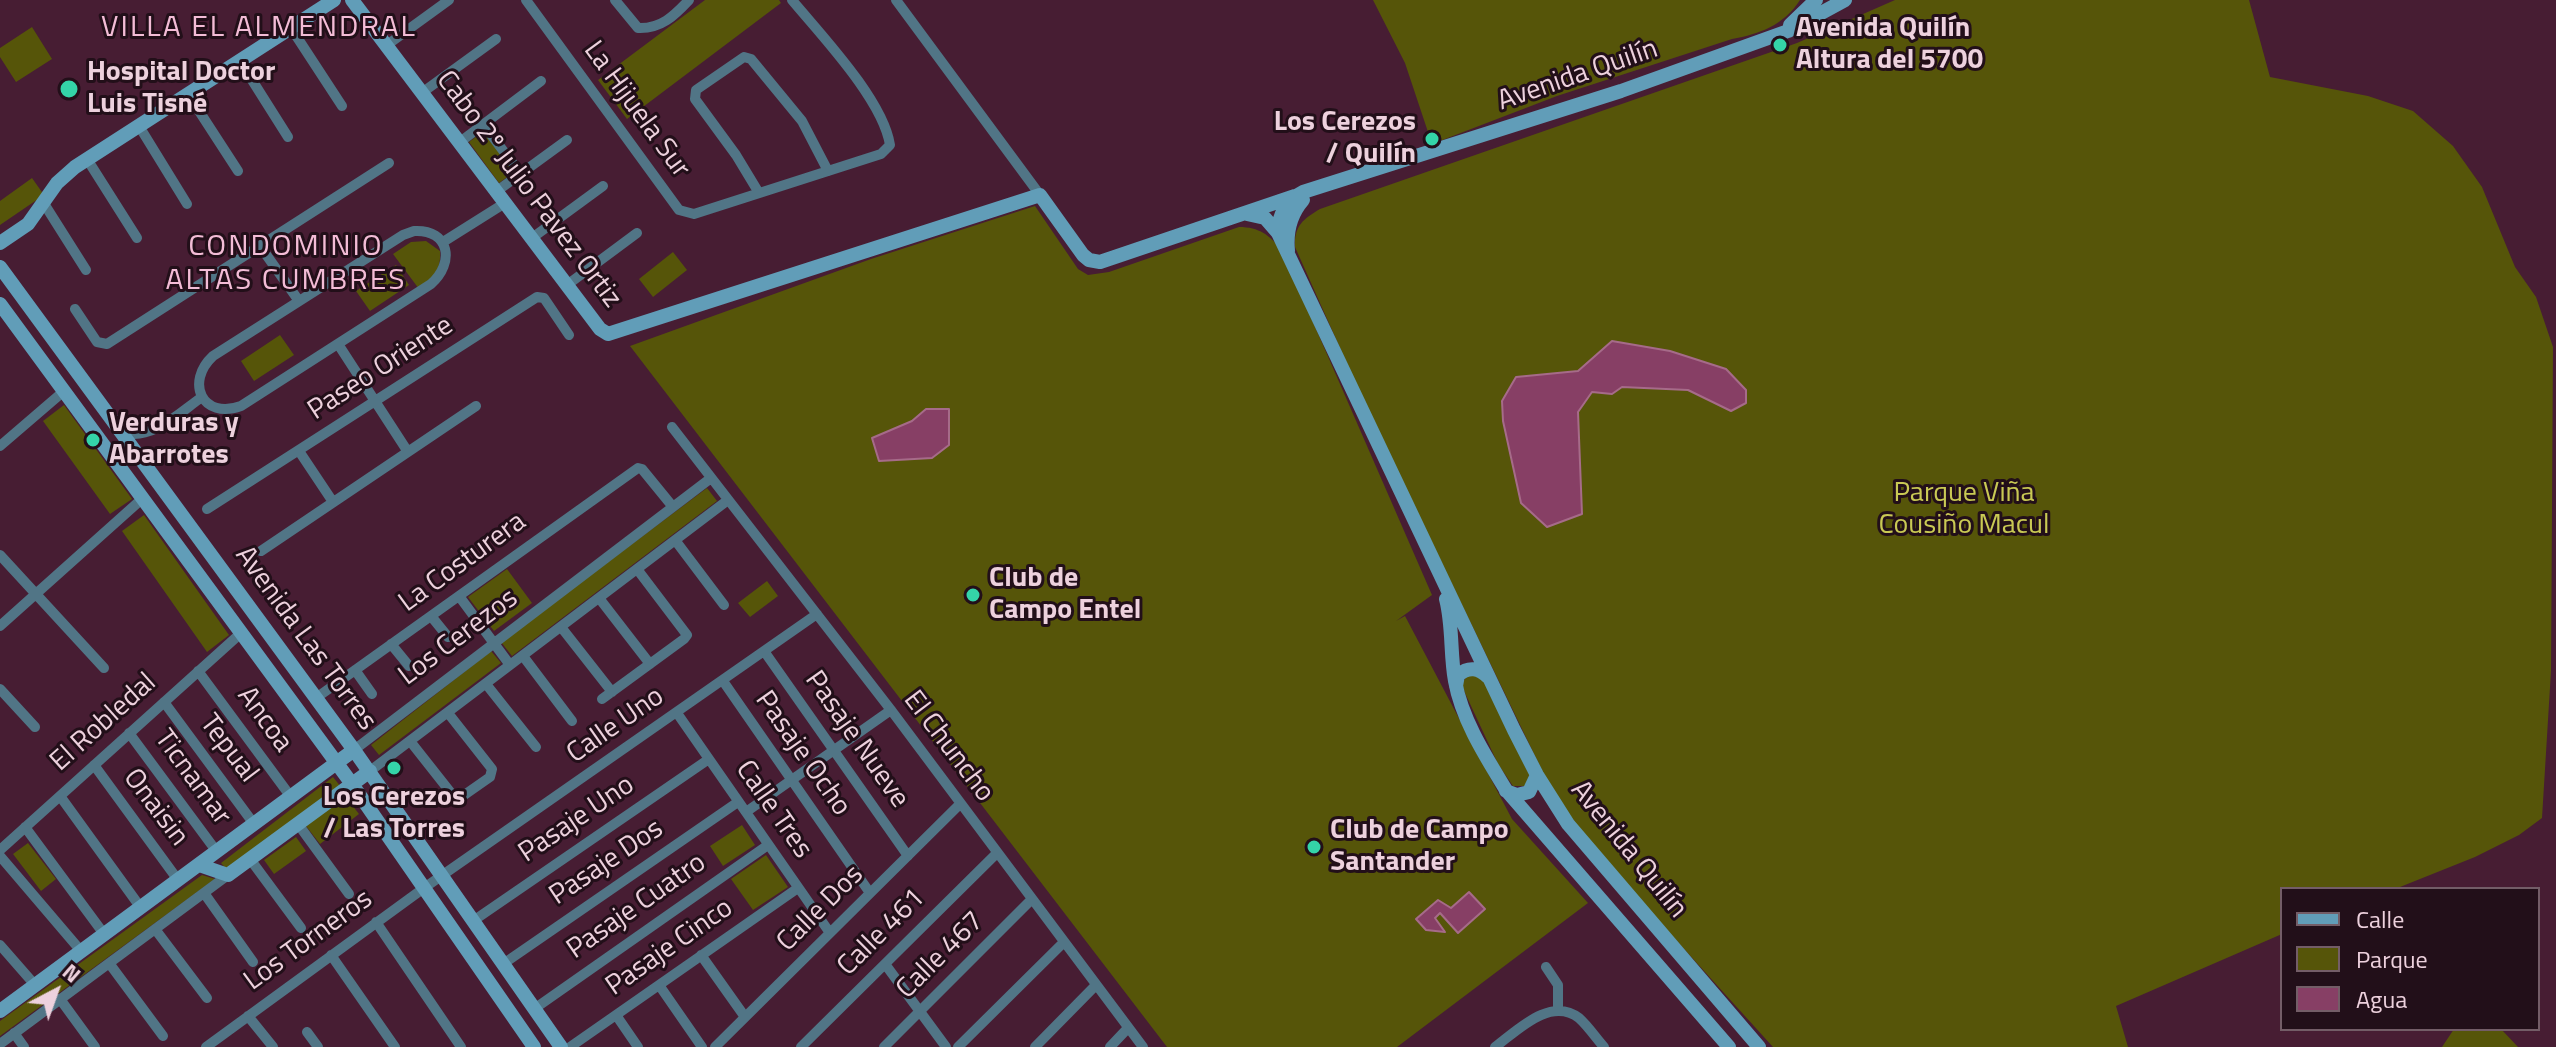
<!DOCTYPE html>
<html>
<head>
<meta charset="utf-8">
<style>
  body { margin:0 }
  #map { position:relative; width:2556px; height:1047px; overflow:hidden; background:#471d33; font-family:"Titillium Web",sans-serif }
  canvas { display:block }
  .legend { position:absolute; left:2280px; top:887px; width:260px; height:144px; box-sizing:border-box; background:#220f19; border:2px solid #735d67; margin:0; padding:10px 14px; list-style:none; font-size:24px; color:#edd1dd }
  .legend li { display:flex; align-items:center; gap:16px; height:40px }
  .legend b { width:40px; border:2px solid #735d67 }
  .north { position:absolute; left:16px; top:951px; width:80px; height:80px; -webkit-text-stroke:6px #220f19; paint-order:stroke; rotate:41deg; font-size:22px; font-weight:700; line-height:32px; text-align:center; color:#edd1dd }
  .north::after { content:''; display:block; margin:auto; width:28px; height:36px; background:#edd1dd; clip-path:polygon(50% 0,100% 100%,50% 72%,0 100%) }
</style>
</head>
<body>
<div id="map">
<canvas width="2556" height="1047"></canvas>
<ul class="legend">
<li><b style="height:10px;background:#619db8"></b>Calle</li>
<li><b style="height:22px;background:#565509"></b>Parque</li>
<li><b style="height:22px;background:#873f65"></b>Agua</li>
</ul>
<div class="north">N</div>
</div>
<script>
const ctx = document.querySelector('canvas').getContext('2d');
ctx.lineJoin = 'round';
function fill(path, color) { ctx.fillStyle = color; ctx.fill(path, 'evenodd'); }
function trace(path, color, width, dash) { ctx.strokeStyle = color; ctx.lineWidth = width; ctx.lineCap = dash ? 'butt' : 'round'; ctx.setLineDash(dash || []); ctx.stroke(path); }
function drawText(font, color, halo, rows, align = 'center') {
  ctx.font = font + ' "Titillium Web",sans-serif'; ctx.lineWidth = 6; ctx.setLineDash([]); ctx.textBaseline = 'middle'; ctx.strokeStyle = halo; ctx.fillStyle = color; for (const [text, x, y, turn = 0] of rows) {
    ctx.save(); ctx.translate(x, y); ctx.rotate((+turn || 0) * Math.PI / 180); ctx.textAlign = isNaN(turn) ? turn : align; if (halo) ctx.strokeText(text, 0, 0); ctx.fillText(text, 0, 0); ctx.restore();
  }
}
const green = new Path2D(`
  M705,0H779L781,3L627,119L598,80Z
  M1373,0H1800C1784,25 1760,34 1732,39L1557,96L1432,144L1405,63Z
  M1895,0H2249L2270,77L2368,96L2413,111L2453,146L2482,187L2515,267L2536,297L2553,347L2551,671L2542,818L2519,835L2475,857L2395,889H2282V934L2116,1006L2128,1047H1773L1626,885L1572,820L1550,787L1365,404L1295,247C1294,226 1303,219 1320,209L1797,43Z
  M32,27L52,59L16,82L0,57V48Z
  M485,130L514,172L499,183L469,142Z
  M32,178L44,195L0,225V201Z
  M1035,206L1078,269L1088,275L1109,272L1239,227C1259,227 1270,235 1282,251L1432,595L1396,621L1405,616L1512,819L1588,903L1397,1047H1167L630,346L871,259Z
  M426,241L440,251C441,271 434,277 419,289L393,254L411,242Z
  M673,252L687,270L653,297L639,279Z
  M396,265L409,285L370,311L356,291Z
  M280,335L294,355L254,381L241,361Z
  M64,405L132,499L110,514L43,421Z
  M707,488L717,501L512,656L501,642Z
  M144,515L229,635L207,652L122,531Z
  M507,569L532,603L494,631L468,597Z
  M767,581L778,596L750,617L738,603Z
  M491,651L501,663L379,755L371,745Z
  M1468,674L1484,678L1531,771L1525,786H1513L1498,764L1465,693L1462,684Z
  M333,777L341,787L227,870L221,863Z
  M345,796L359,814L320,844L306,826Z
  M742,825L755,845L723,866L710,846Z
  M296,837L306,851L274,874L264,860Z
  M28,843L56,879L41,891L13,854Z
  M766,855L788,887L753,910L731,879Z
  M202,875L215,879L0,1036V1021Z
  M2454,1029H2501L2518,1047H2442Z`);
const water = new Path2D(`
  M1612,341L1670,351L1726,369L1746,390V403L1731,411L1688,390L1622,387L1612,394L1592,392L1578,412L1582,514L1547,527L1521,503L1503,421L1502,401L1516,377L1578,371Z
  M926,409H949V445L932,458L879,461L872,438L912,421Z
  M1469,892L1485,909L1458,933L1440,913L1435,918L1445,932L1426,930L1416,919L1438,900L1451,908Z`);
const street = new Path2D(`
  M526,0L679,210L694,214L881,154L890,145C883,100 822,36 792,0
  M615,0L638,28C661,29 674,16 689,0
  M896,0L1040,195
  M291,28L342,106
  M387,45L449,0
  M240,61L288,137
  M423,92L496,39
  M188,94L238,171
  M483,124L520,173
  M139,126L187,204
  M460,142L541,81
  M87,159L137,238
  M497,191L567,140
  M759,193L736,155L695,99L696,90L744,57L751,59L802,121L828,171
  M43,202L86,270
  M414,231C450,229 455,263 431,284L241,406C202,420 185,382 213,356L403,235Z
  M532,238L603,186
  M443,242L505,203
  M260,246L299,301
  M567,285L637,233
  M75,309L97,342L107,344L389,163
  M338,344L408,452
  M672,427L891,710L1143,1047
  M122,432C151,442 179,413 202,397
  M0,446L64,391
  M299,451L333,502
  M207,509L537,297L544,298L569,335
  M675,540L724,605
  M261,551L476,406
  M0,555L104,668
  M459,596L510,665
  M599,598L650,664
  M431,616L448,637
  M0,626L143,498
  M561,627L612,692
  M391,644L409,666
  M764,651L908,856
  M523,656L572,721
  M355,670L372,694
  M198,671L291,797
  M723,681L870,893
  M486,684L536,747
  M0,689L35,727
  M316,698L638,468L642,469L673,507
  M602,699L684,639L687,635L637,569
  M164,702L254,824
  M677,713L830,933
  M129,733L217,852
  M410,741L455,798H460L490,777L492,769L448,713
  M354,750L711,478
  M94,765L178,880
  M370,771L728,500
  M60,796L141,908
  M746,812L891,710
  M298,824L349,894
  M25,827L104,934
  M0,850L241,633
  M0,856L81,951
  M250,859L301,928
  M204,893L253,962
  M473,921L709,759
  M376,922L461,1047
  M155,929L207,998
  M0,945L35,985
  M331,955L395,1047
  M701,955L745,1017
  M109,963L163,1036
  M503,964L738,802
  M885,964L946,1047
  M1546,967L1558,985V1011
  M659,985L702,1047
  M60,999L95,1047
  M534,1009L768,845
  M616,1015L638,1047
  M248,1016L273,1047
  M307,1032L318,1047
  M14,1033L24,1047
  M0,1044L228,875
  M206,1047L424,888L817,614
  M570,1047L798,888
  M715,1047L960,804
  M801,1047L997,853
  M884,1047L1032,899
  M958,1047L1064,942
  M1035,1047L1096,985
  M1110,1047L1128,1028
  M1495,1047C1517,1031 1550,996 1579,1018C1588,1026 1596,1038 1604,1047`);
const secondary = new Path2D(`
  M352,0L600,329L608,334L1040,195L1083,255L1089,260L1100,262L1295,196
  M1790,25L1816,0
  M1247,214L1265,218L1278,233L1514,730L1537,775L1568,824L1759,1047
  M1278,233C1278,215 1287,200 1303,192L1621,91L1788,31L1845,0
  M0,243L28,224L57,183L75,167L334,0
  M1288,251C1286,231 1290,215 1303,200
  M0,267L354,750L561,1047
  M0,304L352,784L534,1047
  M1446,599C1453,626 1450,654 1455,681C1462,720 1486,757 1506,790L1729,1047
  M1456,686L1458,675C1469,666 1479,668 1488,677
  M1506,791L1517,795L1529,792L1537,775
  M199,865L228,875L370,771
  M0,1011L354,750`);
const markers = [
  [1780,45,8,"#34d4a8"],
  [69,89,10,"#34d4a8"],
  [1432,139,8,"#34d4a8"],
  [93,440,8,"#34d4a8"],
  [973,595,8,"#34d4a8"],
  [394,768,8,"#34d4a8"],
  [1314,847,8,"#34d4a8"]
];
const poiNames = [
  ["Avenida Quilín",1796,29],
  ["Altura del 5700",1796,61],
  ["Hospital Doctor",87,73],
  ["Luis Tisné",87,105],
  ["Los Cerezos",1416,123,"right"],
  ["/ Quilín",1416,155,"right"],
  ["Verduras y",109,424],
  ["Abarrotes",109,456],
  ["Club de",989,579],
  ["Campo Entel",989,611],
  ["Los Cerezos",394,798,"center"],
  ["/ Las Torres",394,830,"center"],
  ["Club de Campo",1330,831],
  ["Santander",1330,863]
];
const streetNames = [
  ["Avenida Quilín",1578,76,-19],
  ["La Hijuela Sur",636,110,54],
  ["Cabo 2º Julio Pavez Ortiz",528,190,53],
  ["Paseo Oriente",381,369,-33],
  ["La Costurera",463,563,-36],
  ["Los Cerezos",459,638,-37],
  ["Avenida Las Torres",305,639,54],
  ["Ancoa",264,720,54],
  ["El Robledal",104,723,-42],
  ["Calle Uno",616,726,-35],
  ["Pasaje Nueve",856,740,55],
  ["El Chuncho",948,747,53],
  ["Tepual",228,749,53],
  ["Pasaje Ocho",802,754,55],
  ["Ticnamar",192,778,54],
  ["Onaisin",155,808,53],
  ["Calle Tres",773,810,55],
  ["Pasaje Uno",577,820,-34],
  ["Avenida Quilín",1628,850,51],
  ["Pasaje Dos",607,863,-34],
  ["Pasaje Cuatro",637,907,-35],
  ["Calle Dos",821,909,-45],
  ["Calle 461",882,933,-45],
  ["Los Torneros",309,941,-36],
  ["Pasaje Cinco",670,948,-35],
  ["Calle 467",941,956,-45]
];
const parkNames = [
  ["Parque Viña",1964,494],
  ["Cousiño Macul",1964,526]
];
const neighbourhoodNames = [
  ["VILLA EL ALMENDRAL",259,29],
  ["CONDOMINIO",286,248],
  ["ALTAS CUMBRES",286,282]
];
fill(green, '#565509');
fill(water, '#873f65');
trace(water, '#a66b89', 2);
trace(street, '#517586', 10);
trace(secondary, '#619db8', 14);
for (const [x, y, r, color] of markers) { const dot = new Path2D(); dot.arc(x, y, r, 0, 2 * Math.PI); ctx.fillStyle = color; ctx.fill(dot); trace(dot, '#220f19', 3); }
drawText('bold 28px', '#edd1dd', '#220f19', poiNames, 'left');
drawText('28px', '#edd1dd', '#220f19', streetNames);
drawText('28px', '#c9c954', '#220f19', parkNames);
ctx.letterSpacing = '2px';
drawText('30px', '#f3bcd6', '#220f19', neighbourhoodNames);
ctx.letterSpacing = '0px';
</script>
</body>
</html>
